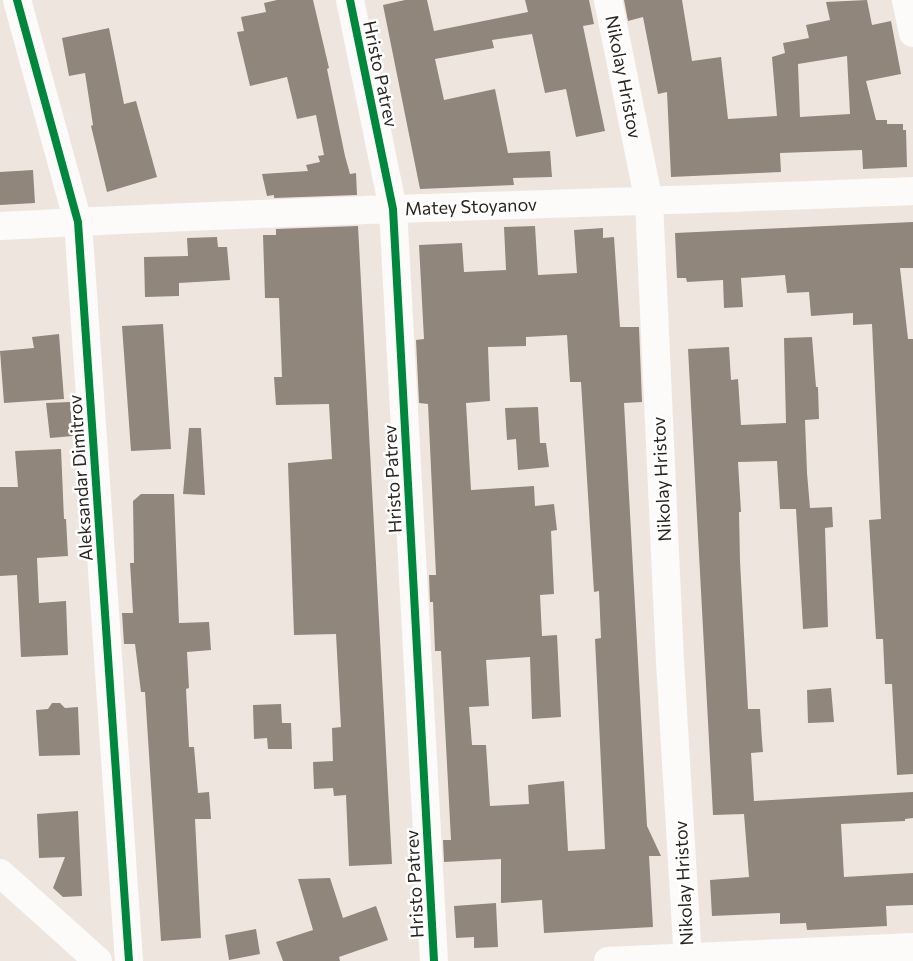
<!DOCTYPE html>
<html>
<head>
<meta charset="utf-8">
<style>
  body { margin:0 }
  canvas { display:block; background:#eee6de }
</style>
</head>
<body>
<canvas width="913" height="961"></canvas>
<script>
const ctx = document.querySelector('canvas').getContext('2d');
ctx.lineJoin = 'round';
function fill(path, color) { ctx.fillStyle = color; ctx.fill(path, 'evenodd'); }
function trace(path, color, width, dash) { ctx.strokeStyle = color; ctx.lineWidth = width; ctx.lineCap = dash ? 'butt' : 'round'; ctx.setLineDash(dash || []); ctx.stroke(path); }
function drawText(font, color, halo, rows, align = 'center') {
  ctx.font = font + ' Commissioner,sans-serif'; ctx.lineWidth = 5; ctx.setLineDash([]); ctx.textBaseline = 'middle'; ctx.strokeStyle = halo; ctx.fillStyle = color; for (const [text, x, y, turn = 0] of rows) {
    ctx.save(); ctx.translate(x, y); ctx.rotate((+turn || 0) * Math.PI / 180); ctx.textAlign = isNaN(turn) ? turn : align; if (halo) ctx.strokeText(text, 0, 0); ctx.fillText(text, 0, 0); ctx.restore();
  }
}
const building = new Path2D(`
  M277,0H313L329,68L327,69L345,156L350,174L356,173L357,195L274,198V195L267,196L262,174L308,171L306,165L320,162L318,156L324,155L316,115L297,119L287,77L250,86L237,32L244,31L241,17L266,12L264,3Z
  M405,0H427L434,31L528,12L525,0H589L594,24L583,26L605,131L576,137L566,89L545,93L532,34L492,40L494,48L435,59L444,100L495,89L508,153L550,151L552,177L513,178L514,185L420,189L383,5Z
  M624,0H682L692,61L721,57L728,119L777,116L772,57L785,53L783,43L809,38L806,25L830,20L826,2L867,0L872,25L891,21L901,74L866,81L876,120H887V124H903V130H906L907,167L863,169L862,150L780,153L781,172L671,177L667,92L658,94L643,17L628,21ZM847,56L850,114L800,117L798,64Z
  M109,28L124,104L136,101L157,177L107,192L91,126L93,125L85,73L69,76L62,38Z
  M33,170L35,203L0,205V172Z
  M913,222V268H900L908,339H913V774L897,775L892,684H885L883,639H876L869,520L881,519L872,324L853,325V313L811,316L809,292L787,293L785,275L741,278L743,307L724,308L723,280L687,282L686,278H677L675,233Z
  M358,226L392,864L349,866L346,795L334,796L333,788L314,789L313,762L333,761L332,728L341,727L336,634L294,635L288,463L332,459L329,404L276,405L274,377H282L279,298H265L263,235H276V229Z
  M535,226L538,275L577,273L574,230L603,228V238L614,237L620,327H639L642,402L624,403L647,826L661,856H649L653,927L544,933L542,900L501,903V859L444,862L443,840H451L441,651H435L433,602H430L429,575H436L428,404L419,403L416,340L424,339L419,245L462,243L464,272L506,270L504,227ZM567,335L570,382H581L594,592L599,591L601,638L595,639L605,849L568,851L564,781L528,785L529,804L490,806L486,745H472L469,707L489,706L486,660L530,657L532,719L561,717L557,635L542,636L540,595L554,594L551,531L557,530L554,504L535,506L534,486L471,490L466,403L490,401L488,347L526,346V337Z
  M217,237L218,247H227L230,280L179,283V296L145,297L144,257L188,256L187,238Z
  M163,324L171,449L131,451L122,326Z
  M59,334L64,399L4,403L0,351L34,348L32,337Z
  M812,337L816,387H818L819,419L805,420L807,473L810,508L832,507L833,527L825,528L828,627L803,629L796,509H804H780L777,461L738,462L741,512H739L740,561L748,709H760L762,740L763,752L751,753L754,801L913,792V818L905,819V821L841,824L844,877L913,873V905L886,906L887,926L807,930L806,923L780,924V913L712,916L710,880L749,877L744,814L713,815L688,349L729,347L731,380L738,379L741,425L786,423L784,338Z
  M70,402L73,436L50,438L46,403Z
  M538,407L540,443H546L549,467L518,470L516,439L507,440L505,408Z
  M189,428H201L205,495L183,494Z
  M61,449L64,519H66L68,556L37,558L39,603L66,601L68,655L21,657L17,575L0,576V487H18L15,451Z
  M141,494H174L179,623L209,622L211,650L187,652L189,688L186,689L189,747H194L198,793L209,792L211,819H195L201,938L161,941L145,692H141L135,644H124L122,613H133L130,563H134L133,501Z
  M831,688L834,722L808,723L807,690Z
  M52,703H60L65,708L78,707L80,755L39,756L36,710L48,709Z
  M281,704L282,723H291L292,749H268L267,738L254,739L253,705Z
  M78,811L82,896L63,897L53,888L65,857L39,858L37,814Z
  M330,878L343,918L376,906L388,940L339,957L340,961H283L276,942L313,930L298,879Z
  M496,903L498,947L474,948V937L456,938L454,906Z
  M256,929L260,954L229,960L225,935Z`);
const street = new Path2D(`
  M17,0L78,222L129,961
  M350,0L393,209L434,961
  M608,0L649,202L670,662L688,961
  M906,0L913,33
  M0,226C304,209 609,204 913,191
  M0,873L98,961
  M608,961L913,947`);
const cycleway = new Path2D(`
  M17,0L78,222L129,961
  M350,0L393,209L434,961`);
const streetNames = [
  ["Hristo Patrev",380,74,78],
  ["Nikolay Hristov",623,77,79],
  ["Matey Stoyanov",471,207,-2],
  ["Aleksandar Dimitrov",81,478,-94],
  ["Hristo Patrev",393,479,-93],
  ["Nikolay Hristov",662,479,-93],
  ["Nikolay Hristov",684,883,-93],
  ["Hristo Patrev",415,884,-93]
];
fill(building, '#91867c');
trace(street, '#fcfbfa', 28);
trace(cycleway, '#00873e', 8);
drawText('18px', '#2a2520', '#fff', streetNames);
</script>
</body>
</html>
